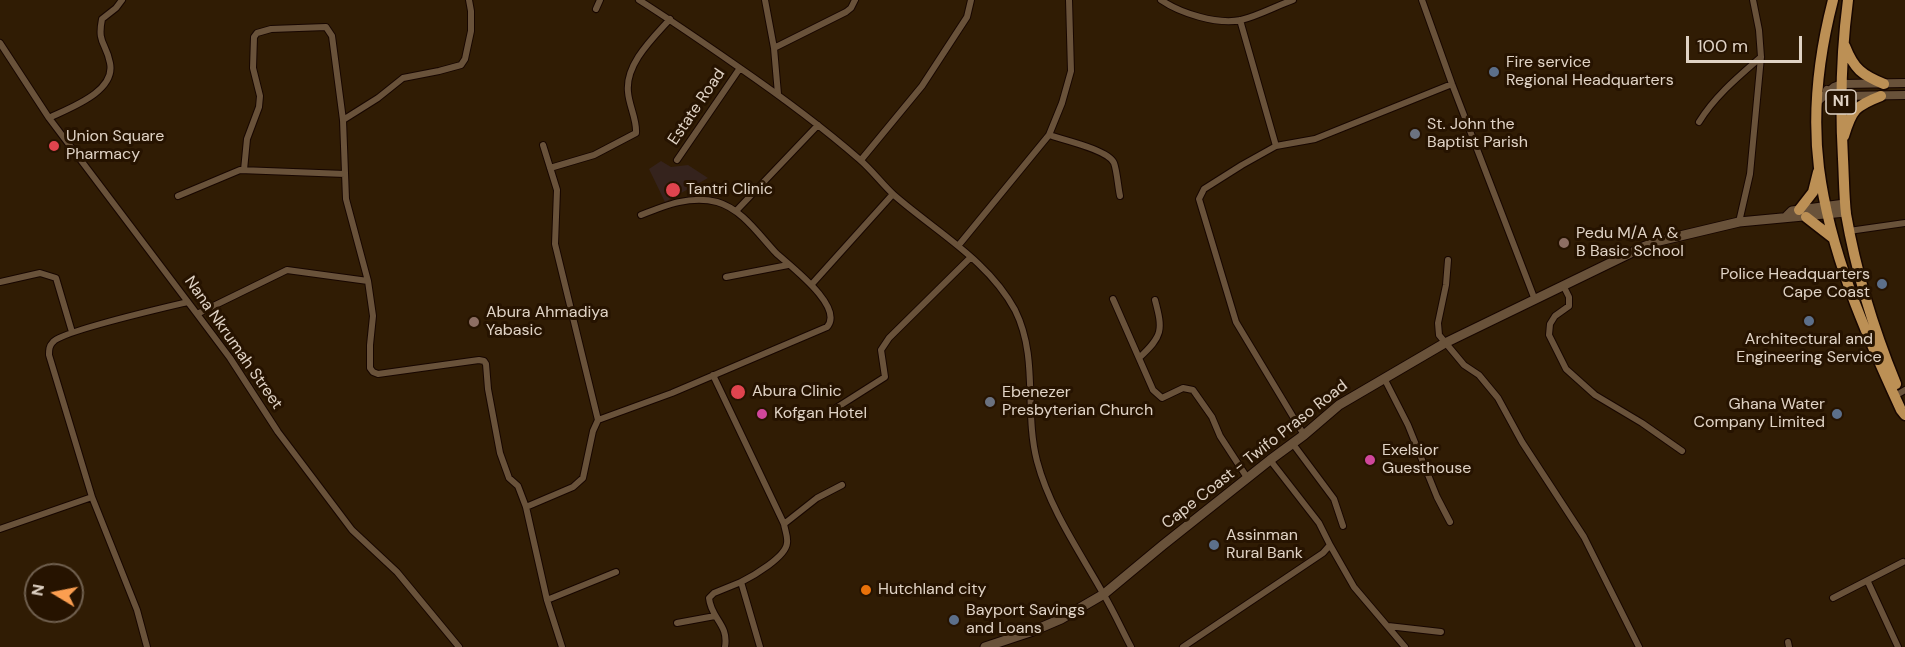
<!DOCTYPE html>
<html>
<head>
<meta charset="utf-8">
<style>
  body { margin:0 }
  #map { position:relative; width:1905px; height:647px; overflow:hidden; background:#301c04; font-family:"DM Sans",sans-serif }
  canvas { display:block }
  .north { position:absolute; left:24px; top:563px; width:60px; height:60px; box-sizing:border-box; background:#261300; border:2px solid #70604f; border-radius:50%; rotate:280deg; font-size:16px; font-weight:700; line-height:24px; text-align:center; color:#e0d3c5 }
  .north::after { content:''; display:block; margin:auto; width:21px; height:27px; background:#fb9e50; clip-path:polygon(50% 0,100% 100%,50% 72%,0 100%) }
  .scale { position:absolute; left:1686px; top:36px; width:116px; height:27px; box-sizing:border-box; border:3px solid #e0d3c5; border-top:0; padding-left:8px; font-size:18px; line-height:21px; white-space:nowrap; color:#e0d3c5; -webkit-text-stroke:4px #261300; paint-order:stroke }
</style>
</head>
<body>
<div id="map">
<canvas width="1905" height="647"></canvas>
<div class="north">N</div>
<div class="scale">100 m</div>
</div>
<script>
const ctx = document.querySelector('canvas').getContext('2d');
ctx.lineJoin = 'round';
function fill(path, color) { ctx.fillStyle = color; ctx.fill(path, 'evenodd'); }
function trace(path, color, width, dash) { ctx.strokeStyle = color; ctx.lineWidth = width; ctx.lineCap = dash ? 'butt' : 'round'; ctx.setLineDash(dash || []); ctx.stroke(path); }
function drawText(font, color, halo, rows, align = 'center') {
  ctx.font = font + ' "DM Sans",sans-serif'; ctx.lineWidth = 6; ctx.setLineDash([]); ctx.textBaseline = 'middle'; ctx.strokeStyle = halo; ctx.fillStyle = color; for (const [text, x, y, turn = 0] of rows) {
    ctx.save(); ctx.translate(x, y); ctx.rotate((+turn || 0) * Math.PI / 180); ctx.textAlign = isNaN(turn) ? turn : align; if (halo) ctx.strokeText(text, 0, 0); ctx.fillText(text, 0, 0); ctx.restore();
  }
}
const medical = new Path2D(`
  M661,161L671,167L688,165L708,178L665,202L649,169Z`);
const minor = new Path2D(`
  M639,0C672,21 704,43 737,66C779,95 820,125 859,159C872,170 882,184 894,195C935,231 988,260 1015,310C1039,358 1024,411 1037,461C1050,510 1080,552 1104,595C1114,612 1122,630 1131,647
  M765,0L774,48L778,94
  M1161,0C1180,13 1217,25 1241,20C1258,16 1276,6 1293,0
  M1422,0L1452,84L1535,300
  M596,9L600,0
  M1240,20L1276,146L1315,139L1452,84
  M0,43L49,118L197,314L230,358L278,432L352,530L397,572L459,647
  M774,48L846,12L851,8L855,0
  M49,118C69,108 116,92 110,63C106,42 97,44 102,19L116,8L122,0
  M343,120L378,98L403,78L439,71L461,65L465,59L471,31V11L469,0
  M1699,122C1715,96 1738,77 1761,57
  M1049,135C1064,140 1109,150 1114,163C1117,171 1118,187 1120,196
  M543,145L557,190L555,244L598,420
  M1276,146L1242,165L1204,189L1199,199L1236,322L1304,435
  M677,160L740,68
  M861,160L922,86L967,17L971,0
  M550,168L594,155L636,133C637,119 629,106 628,92C625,64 653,38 670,19
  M178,196L240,170L345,174
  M737,210L818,125
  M1739,222L1750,174L1761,57L1759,30L1753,0
  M1849,231L1905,223
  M958,246L1049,135L1062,103L1071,71L1069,0
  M1448,260L1446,285L1438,323L1439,335L1464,365L1479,375L1498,398L1522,442L1584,537L1639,647
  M726,277L788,265
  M368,281L373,316L370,345V368L373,372L378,374L479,360L484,361L486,364L488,389L500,453L509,478L518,486L526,507L547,600L562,647
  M0,282L40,273L56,278L72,332
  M812,284L893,194
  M1563,285L1569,297V306L1555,316L1550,324L1549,335L1566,369L1595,395L1642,423L1682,451
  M1113,299L1153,390L1162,398L1183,388L1193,390L1212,417L1220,436L1248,479
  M197,314L287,270L368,281L346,199L343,120L332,36L326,27L271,29L257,33L254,37L253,68L260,96L259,107L247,139L244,170
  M1139,358C1163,336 1163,330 1155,300
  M713,375L784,524C785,530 788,537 787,543C786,557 753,576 741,582L760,647
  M1384,378L1408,425L1437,497L1450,522
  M1900,393L1905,390
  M833,410L885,377L881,350L889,338L971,257
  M1293,444L1334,499L1343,526
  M526,507L573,487L583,478L593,431L598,420L672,393L827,327C845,307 790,266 776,253C759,235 742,209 717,202C691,195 666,205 641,215
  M784,524L817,498L842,485
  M0,529L92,497
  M1330,545L1354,587L1405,647
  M1868,582L1898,647
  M1833,598L1903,562
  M547,600L616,572
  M677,623L715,616
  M1388,626L1441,632
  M1788,642L1789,647
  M147,647L137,610L92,497L49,355C49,350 49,346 53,342C62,331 167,307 188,302
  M725,647C729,624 711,619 709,598L714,593L741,582
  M1183,647L1323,553L1330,545L1319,523L1270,460`);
const tertiary = new Path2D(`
  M1827,90L1841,96L1905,95
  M1817,102L1834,87L1842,84L1905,83`);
const secondary = new Path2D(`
  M1786,217L1792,211L1845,204
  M985,647L1033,631L1061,619L1104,594L1163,545L1270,460L1304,435L1339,405L1445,343L1643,247L1659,241L1739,222L1846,212`);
const trunk = new Path2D(`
  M1833,0C1819,54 1812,112 1819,168C1830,253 1865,332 1901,410L1905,415
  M1848,0C1841,53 1840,106 1843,159C1844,177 1844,196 1846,214C1856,272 1874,330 1896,384
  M1845,46C1854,69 1862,75 1884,84
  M1844,136C1852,110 1855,106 1881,96
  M1799,210L1813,192L1818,172
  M1806,217L1833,238`);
const markers = [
  [1494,72,6,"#5c6f8a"],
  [1415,134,6,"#6b7280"],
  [54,146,6,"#e0444e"],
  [673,190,8,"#e0444e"],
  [1564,243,6,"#8d6e63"],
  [1882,284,6,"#5c6f8a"],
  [1809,321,6,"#5c6f8a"],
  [474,322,6,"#8d6e63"],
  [738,392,8,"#e0444e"],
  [990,402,6,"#6b7280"],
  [762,414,6,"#d1479c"],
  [1837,414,6,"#5c6f8a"],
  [1370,460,6,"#d1479c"],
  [1214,545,6,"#5c6f8a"],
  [866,590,6,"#e8710a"],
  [954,620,6,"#5c6f8a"]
];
const shields = [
  [1841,102,30]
];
const shieldNames = [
  ["N1",1841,102]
];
const poiNames = [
  ["Fire service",1506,63],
  ["Regional Headquarters",1506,81],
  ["St. John the",1427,125],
  ["Baptist Parish",1427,143],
  ["Union Square",66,137],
  ["Pharmacy",66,155],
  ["Tantri Clinic",686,190],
  ["Pedu M/A A &",1576,234],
  ["B Basic School",1576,252],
  ["Police Headquarters",1870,275,"right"],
  ["Cape Coast",1870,293,"right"],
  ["Abura Ahmadiya",486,313],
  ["Yabasic",486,331],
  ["Architectural and",1809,340,"center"],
  ["Engineering Service",1809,358,"center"],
  ["Abura Clinic",752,392],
  ["Ebenezer",1002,393],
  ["Presbyterian Church",1002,411],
  ["Ghana Water",1825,405,"right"],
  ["Company Limited",1825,423,"right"],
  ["Kofgan Hotel",774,414],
  ["Exelsior",1382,451],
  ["Guesthouse",1382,469],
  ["Assinman",1226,536],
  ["Rural Bank",1226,554],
  ["Hutchland city",878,590],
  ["Bayport Savings",966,611],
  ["and Loans",966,629]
];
const streetNames = [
  ["Estate Road",697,107,-56],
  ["Nana Nkrumah Street",233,343,55],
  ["Cape Coast - Twifo Praso Road",1255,455,-38]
];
fill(medical, '#35231d');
trace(minor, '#170600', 8);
trace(tertiary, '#170600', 10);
trace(secondary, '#170600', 11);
trace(trunk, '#170600', 13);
trace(minor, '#69523a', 6);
trace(tertiary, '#69523a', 8);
trace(secondary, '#69523a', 9);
trace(trunk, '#bc9055', 10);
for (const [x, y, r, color] of markers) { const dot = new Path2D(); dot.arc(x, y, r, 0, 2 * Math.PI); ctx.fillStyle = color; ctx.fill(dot); trace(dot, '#261300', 2); }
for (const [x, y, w] of shields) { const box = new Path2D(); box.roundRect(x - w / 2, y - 12, w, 24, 4.5); ctx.fillStyle = '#261300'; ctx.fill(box); trace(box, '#e0d3c5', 1.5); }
drawText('bold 15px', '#e0d3c5', null, shieldNames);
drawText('16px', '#e0d3c5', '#261300', poiNames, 'left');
drawText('16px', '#e0d3c5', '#261300', streetNames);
</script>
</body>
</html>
